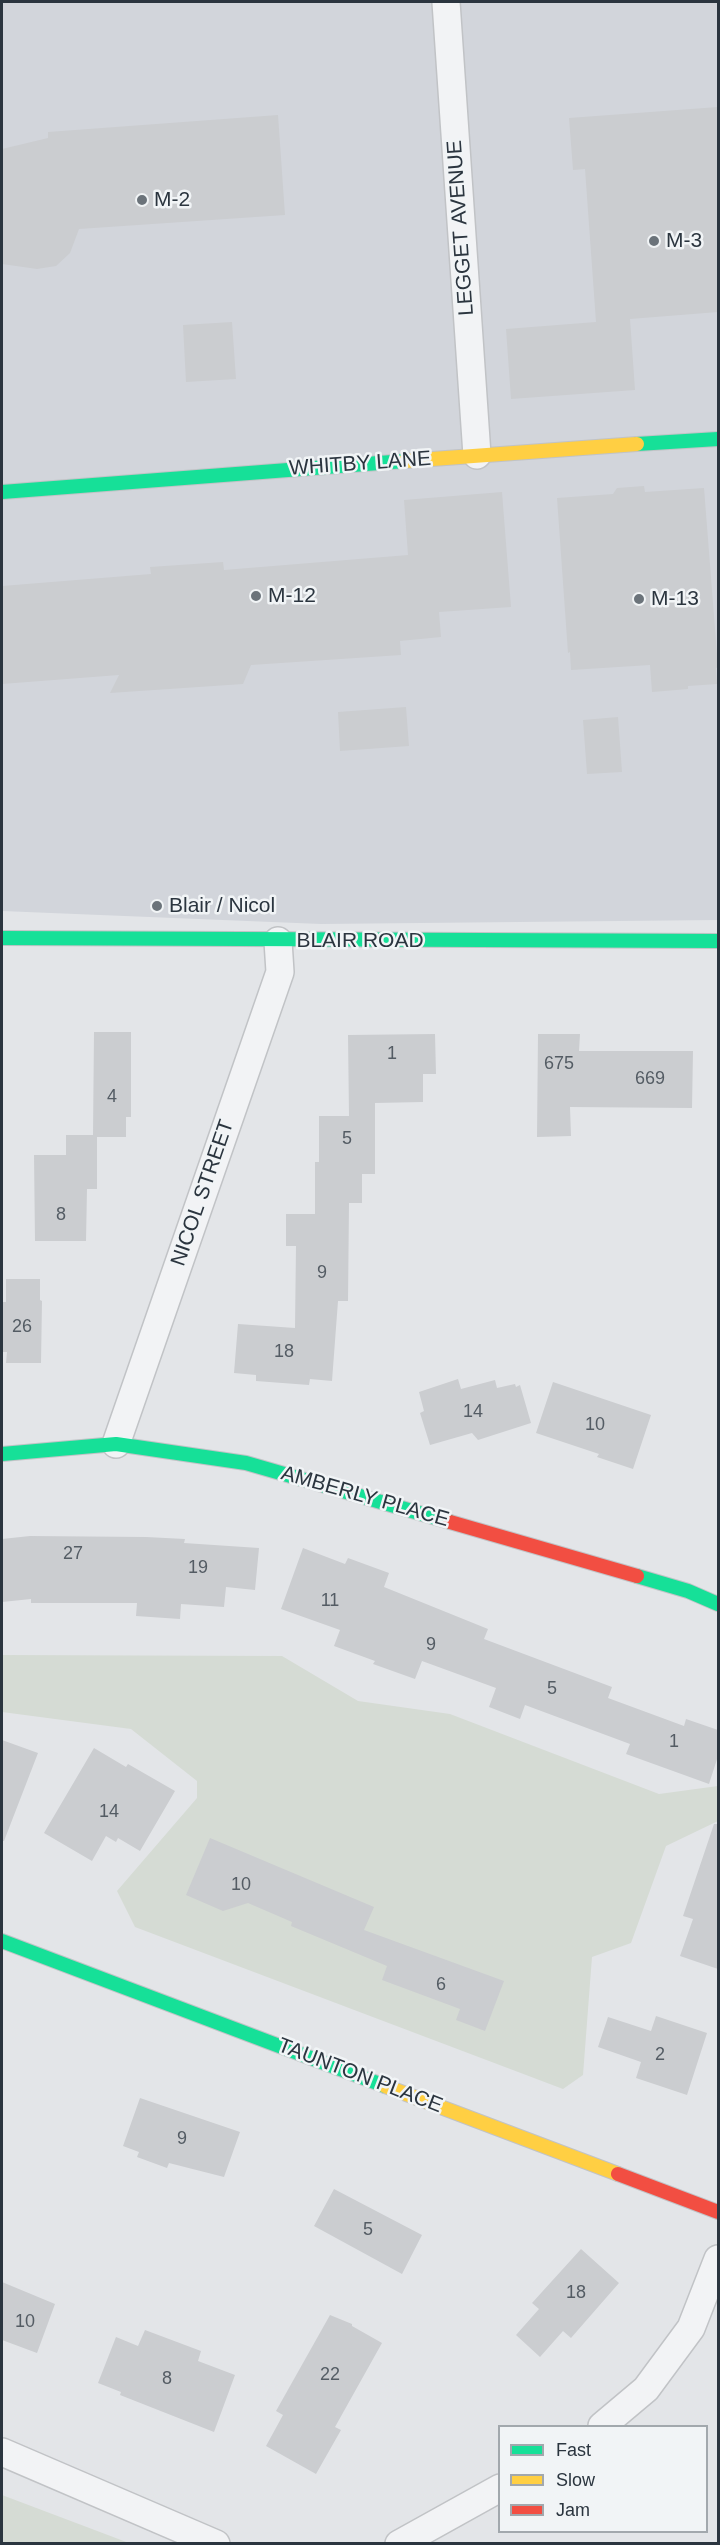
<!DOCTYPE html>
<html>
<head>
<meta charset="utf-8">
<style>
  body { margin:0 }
  #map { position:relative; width:720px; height:2545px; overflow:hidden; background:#e3e5e8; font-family:Arial,sans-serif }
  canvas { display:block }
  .frame { position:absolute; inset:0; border:3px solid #2b353f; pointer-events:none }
  .legend { position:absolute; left:498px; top:2425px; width:210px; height:108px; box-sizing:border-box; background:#f1f4f6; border:2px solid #a2a8ad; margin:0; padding:8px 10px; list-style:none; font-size:18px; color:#2b353f }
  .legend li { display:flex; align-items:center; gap:12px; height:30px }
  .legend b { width:30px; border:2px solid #a2a8ad }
</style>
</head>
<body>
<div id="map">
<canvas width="720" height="2545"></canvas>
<div class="frame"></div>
<ul class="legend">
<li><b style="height:8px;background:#16e098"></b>Fast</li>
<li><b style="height:8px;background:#ffcf43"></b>Slow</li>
<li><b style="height:8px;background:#f24e42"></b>Jam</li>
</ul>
</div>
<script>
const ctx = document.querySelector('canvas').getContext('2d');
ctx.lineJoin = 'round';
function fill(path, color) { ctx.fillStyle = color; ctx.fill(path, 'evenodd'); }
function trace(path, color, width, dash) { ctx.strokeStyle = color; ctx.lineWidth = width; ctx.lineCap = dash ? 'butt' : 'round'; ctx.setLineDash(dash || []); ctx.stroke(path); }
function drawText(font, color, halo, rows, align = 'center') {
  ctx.font = font + ' Arial,sans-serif'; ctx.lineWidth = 5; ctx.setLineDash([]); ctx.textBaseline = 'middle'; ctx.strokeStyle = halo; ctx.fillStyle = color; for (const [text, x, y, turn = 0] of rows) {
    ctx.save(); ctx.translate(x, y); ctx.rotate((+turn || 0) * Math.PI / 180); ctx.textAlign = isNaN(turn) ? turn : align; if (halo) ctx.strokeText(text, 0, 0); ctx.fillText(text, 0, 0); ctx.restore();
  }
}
const built = new Path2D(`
  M2,2H718V920L321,924L2,911Z`);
const green = new Path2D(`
  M2,1655L282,1656L358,1701L450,1714L659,1794L718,1786V1821L666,1846L631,1943L592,1957L583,2075L563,2089L135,1927L117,1891L197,1798V1781L131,1729L2,1712Z
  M2,2495L129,2543H2Z`);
const building = new Path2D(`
  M718,107V312L630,319L635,390L511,399L506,329L596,322L585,169L573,170L569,118Z
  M278,115L285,215L79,229L70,253L56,266L37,269L2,264V149L48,138V132Z
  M232,322L236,379L186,382L183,325Z
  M644,486L645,492L704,488L718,667L716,668L717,684L688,686V689L652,692L650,665L571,670L570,652L568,653L557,498L613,494L617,488Z
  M502,492L511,607L439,612L441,637L400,641L401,655L251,665L243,684L110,693L119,675L2,684V586L151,574L150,567L223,562L224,570L408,555L404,500Z
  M406,707L409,746L340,751L338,712Z
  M618,717L622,772L587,774L583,720Z
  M94,1032H131V1117H126V1137H97V1189H87L86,1241H35L34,1155H66V1135H93Z
  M435,1034L436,1074H423V1102L375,1103V1174H362V1203H349L348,1301H338L332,1381L310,1379L309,1385L256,1381V1375L234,1373L238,1324L295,1328L296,1246H286V1214H315V1162H319V1116H349L348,1035Z
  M538,1034H580L579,1051H693L692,1108L570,1107L571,1136L537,1137Z
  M6,1279H40V1300L42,1301L41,1363H6L7,1352H2V1302H6Z
  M458,1379L461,1389L495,1380L497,1388L515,1384L516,1387L520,1385L531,1423L478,1440L472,1433L430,1445L420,1413L424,1411L419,1392Z
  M553,1382L651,1415L633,1469L597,1457L599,1454L536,1433Z
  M30,1536L146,1537L185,1539L184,1543L259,1548L255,1590L226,1587L224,1607L181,1604L180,1619L136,1616L137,1603H31V1599L2,1602V1539Z
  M303,1548L345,1564L348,1558L389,1573L384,1587L488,1629L484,1639L612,1687L608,1698L684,1726L686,1719L718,1730V1756L709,1784L626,1754L630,1744L525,1705L520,1719L489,1707L496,1688L422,1661L415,1679L373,1664L375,1661L334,1646L340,1630L281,1609Z
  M2,1740L38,1753L4,1841H2Z
  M94,1748L126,1767L128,1764L175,1791L140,1851L118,1838L116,1842L106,1836L92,1861L44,1833Z
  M714,1824H718V1969L680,1956L693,1919L683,1916Z
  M210,1838L374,1907L364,1930L504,1981L485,2031L456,2020L460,2009L382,1980L387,1966L291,1926L292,1922L248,1903L223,1911L186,1895Z
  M656,2016L707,2033L687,2095L636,2078L641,2062L598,2047L608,2017L651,2031Z
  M140,2098L240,2132L224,2177L169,2163L167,2168L137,2157L139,2152L123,2146Z
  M334,2189L422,2235L402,2274L314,2226Z
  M581,2249L619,2283L571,2338L563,2331L540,2357L516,2335L539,2309L532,2303Z
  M2,2282L55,2304L37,2353L2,2340Z
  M330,2315L352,2324V2326L382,2343L335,2427L341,2430L316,2474L266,2446L283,2415L276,2411Z
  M145,2330L201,2351L198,2361L235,2375L214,2432L120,2395L121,2392L98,2383L116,2337L138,2346Z`);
const street = new Path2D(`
  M446,2L477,455
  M116,1444L280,972L278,941
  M602,2426L646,2389L691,2328L718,2259
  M2,2452L216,2544
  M399,2544L500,2488`);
const fast = new Path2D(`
  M637,444L718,439
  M2,492L405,461
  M2,938L718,941
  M2,1454L116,1444L246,1463L450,1522
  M637,1576L688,1591L718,1604
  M2,1941L385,2086`);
const slow = new Path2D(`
  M405,461L637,444
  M385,2086L618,2174`);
const jam = new Path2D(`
  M450,1522L637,1576
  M618,2174L718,2212`);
const markers = [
  [142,200,6,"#6b737a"],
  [654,241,6,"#6b737a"],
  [256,596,6,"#6b737a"],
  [639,599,6,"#6b737a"],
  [157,906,6,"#6b737a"]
];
const numberNames = [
  ["1",392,1054],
  ["675",559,1064],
  ["669",650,1079],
  ["4",112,1097],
  ["5",347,1139],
  ["8",61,1215],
  ["9",322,1273],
  ["26",22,1327],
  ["18",284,1352],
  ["14",473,1412],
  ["10",595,1425],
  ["27",73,1554],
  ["19",198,1568],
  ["11",330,1601],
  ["9",431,1645],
  ["5",552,1689],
  ["1",674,1742],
  ["14",109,1812],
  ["10",241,1885],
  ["6",441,1985],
  ["2",660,2055],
  ["9",182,2139],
  ["5",368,2230],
  ["18",576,2293],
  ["10",25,2322],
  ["22",330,2375],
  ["8",167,2379]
];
const poiNames = [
  ["M-2",154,200],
  ["M-3",666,241],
  ["M-12",268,596],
  ["M-13",651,599],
  ["Blair / Nicol",169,906]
];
const streetNames = [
  ["LEGGET AVENUE",461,228,-94],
  ["WHITBY LANE",360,464,-4],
  ["BLAIR ROAD",360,941],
  ["NICOL STREET",203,1193,-71],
  ["AMBERLY PLACE",365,1497,16],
  ["TAUNTON PLACE",360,2076,21]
];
fill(built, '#d2d5db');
fill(green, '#d5dbd4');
fill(building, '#cbcdd0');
trace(street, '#c1c3c6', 30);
trace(fast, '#c1c3c6', 16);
trace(slow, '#c1c3c6', 16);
trace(jam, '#c1c3c6', 16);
trace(street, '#f2f3f5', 27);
trace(fast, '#16e098', 14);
trace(slow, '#ffcf43', 14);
trace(jam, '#f24e42', 14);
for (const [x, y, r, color] of markers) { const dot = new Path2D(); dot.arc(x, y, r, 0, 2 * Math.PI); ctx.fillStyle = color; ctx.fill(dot); trace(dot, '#f1f4f6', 2); }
drawText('18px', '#545c64', null, numberNames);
drawText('21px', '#2b353f', '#f1f4f6', poiNames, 'left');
drawText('21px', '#2b353f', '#f1f4f6', streetNames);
</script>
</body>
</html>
